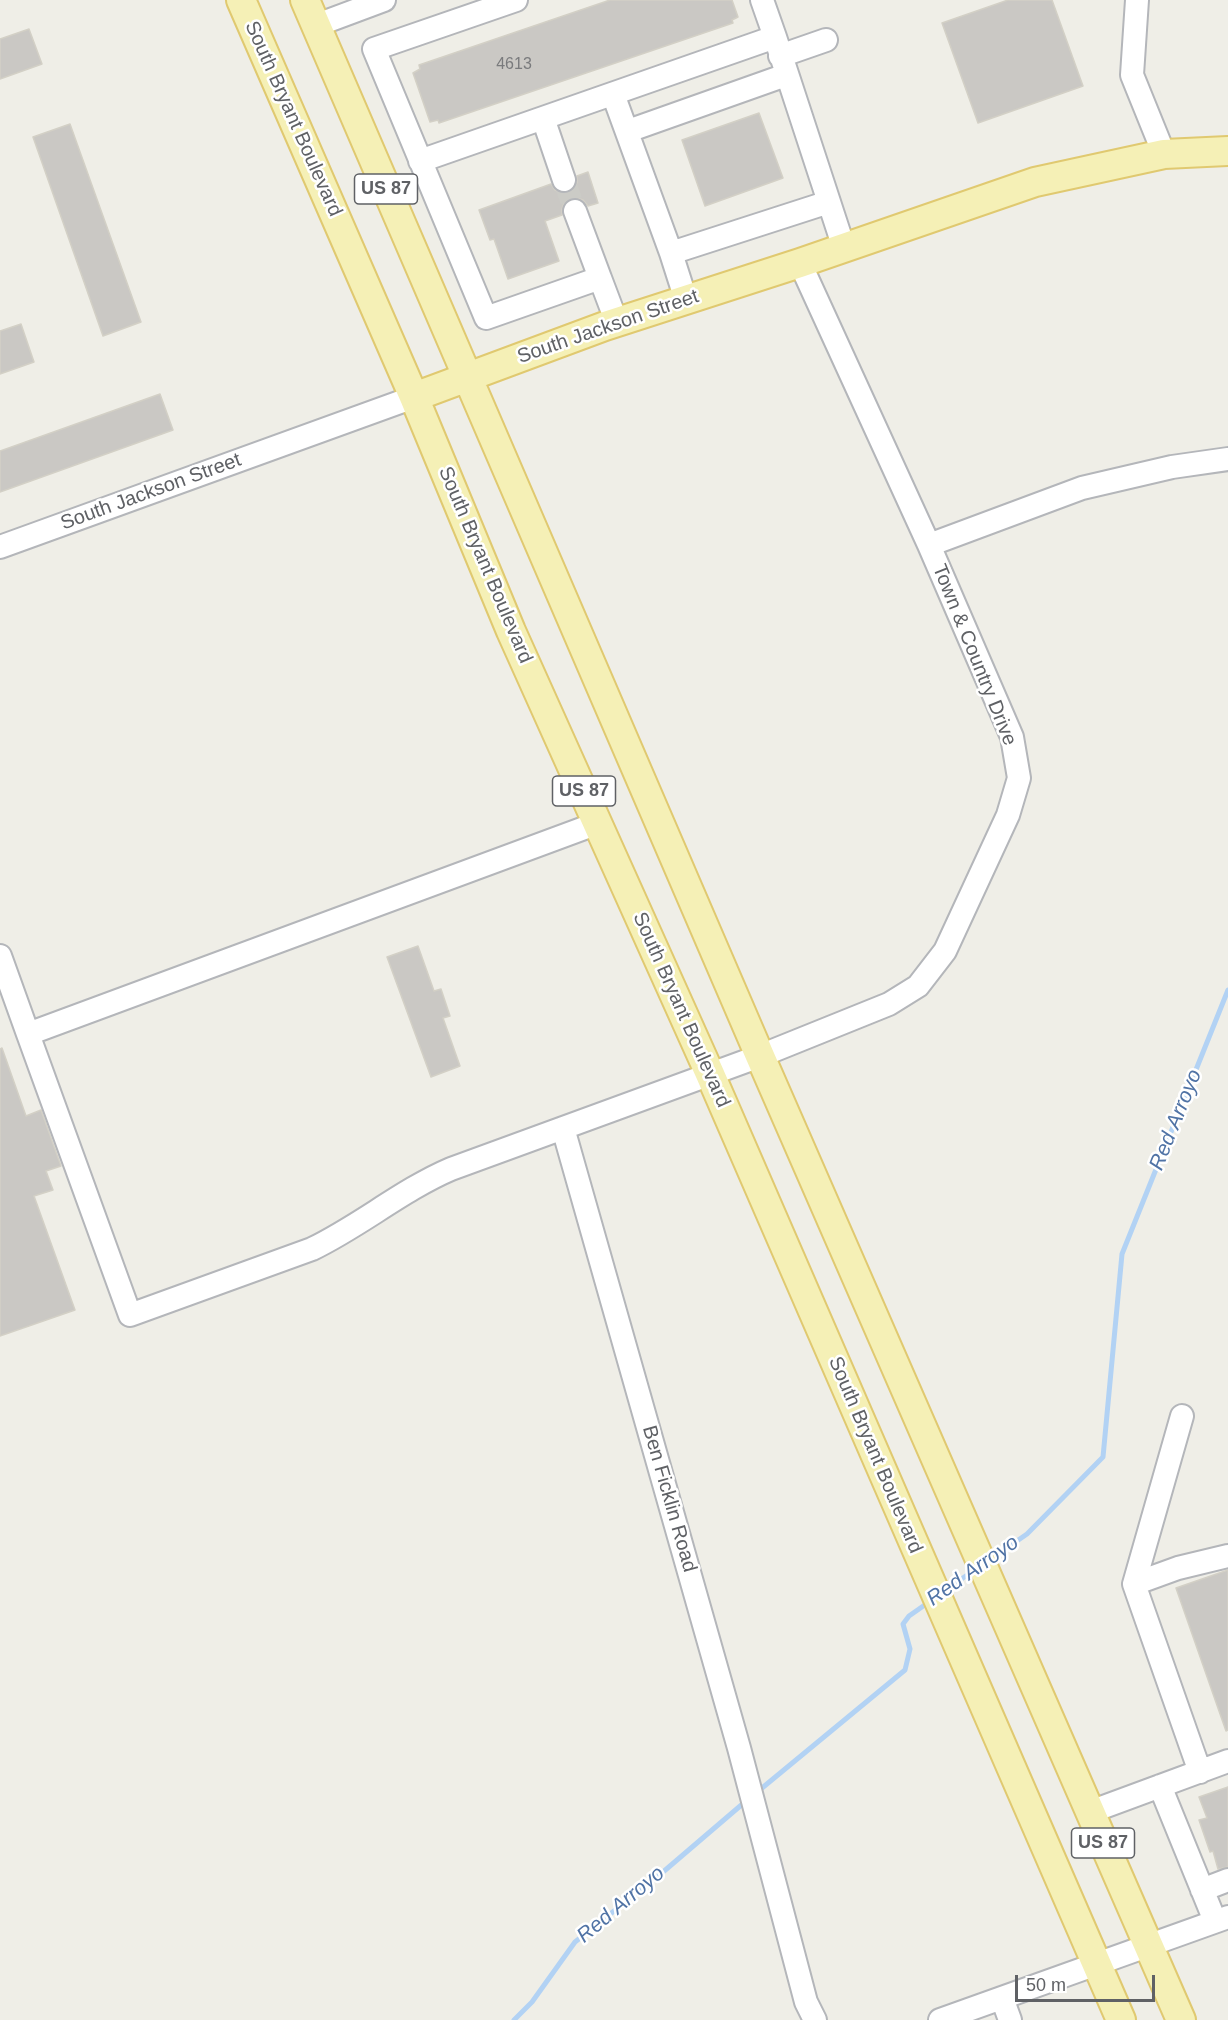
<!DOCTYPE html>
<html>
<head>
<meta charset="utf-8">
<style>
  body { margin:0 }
  #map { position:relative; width:1228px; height:2020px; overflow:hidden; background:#efeee7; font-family:Arial,sans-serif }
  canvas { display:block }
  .scale { position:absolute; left:1015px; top:1975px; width:140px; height:27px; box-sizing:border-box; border:3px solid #5f6165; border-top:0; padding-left:8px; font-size:18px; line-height:21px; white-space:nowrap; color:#5f6165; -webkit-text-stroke:4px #fff; paint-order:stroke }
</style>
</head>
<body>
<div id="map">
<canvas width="1228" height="2020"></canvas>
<div class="scale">50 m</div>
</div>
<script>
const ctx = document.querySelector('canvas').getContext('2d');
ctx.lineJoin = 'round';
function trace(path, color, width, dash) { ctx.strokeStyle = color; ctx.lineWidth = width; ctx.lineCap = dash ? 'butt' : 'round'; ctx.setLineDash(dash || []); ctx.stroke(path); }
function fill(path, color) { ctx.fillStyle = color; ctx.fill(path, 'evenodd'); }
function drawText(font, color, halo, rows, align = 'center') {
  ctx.font = font + ' Arial,sans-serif'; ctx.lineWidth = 5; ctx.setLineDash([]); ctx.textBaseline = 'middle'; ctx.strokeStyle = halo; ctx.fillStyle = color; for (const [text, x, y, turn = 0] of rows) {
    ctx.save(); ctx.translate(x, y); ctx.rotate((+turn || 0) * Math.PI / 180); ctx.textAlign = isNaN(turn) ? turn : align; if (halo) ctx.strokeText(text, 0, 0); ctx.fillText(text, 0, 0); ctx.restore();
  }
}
const stream = new Path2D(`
  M988,1561L1027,1534L1103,1457L1122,1254L1228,990
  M944,1591L976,1569
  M756,1793L905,1670L910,1649L903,1624L909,1616L929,1602
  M514,2020L532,2002L575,1942L663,1872L746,1801`);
const building = new Path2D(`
  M610,0H732L738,17L732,20L733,23L439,123L438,120L430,122L413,73L420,69L419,65Z
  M1008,0H1052L1083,86L978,123L942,23Z
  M29,29L42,64L0,79V39Z
  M759,113L783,178L705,206L682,140Z
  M70,124L141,322L103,336L33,137Z
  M588,172L598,203L588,206L583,200L577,198H571L564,203L562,209V215L545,221L559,261L508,279L494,239L490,240L479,210L551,184L555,190L561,193H569L574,189L577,183V176Z
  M21,324L34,362L0,374V331Z
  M160,394L173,430L0,492V451Z
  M418,946L434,991L441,989L450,1016L443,1018L460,1066L431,1077L387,957Z
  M2,1048L26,1116L41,1110L61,1166L46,1171L53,1190L34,1196L75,1310L0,1336V1049Z
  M1228,1570V1730L1226,1731L1176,1588Z
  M1228,1787V1867L1218,1869L1213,1851L1210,1852L1199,1820L1207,1818L1199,1797Z`);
const minorTunnel = new Path2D(`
  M564,180L575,211`);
const minor = new Path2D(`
  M516,0L374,49L486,318L600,278L617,323
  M1137,0L1132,75L1164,154
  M317,25L384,0
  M780,56L826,40
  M613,94L671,253L829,202L775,37
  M543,118L564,180
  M628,131L786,75
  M420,161L775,37L762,0
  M829,202L844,248
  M575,211L600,278
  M671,253L686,300
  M929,545L1082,488L1172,467L1228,459
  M0,547L414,397
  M598,823L28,1034L130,1315L312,1249C360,1226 402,1190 451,1169L760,1056L889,1004L918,986L945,951L1008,815L1019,778L1012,737L929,545L800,263
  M0,956L28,1034
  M563,1128L739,1748L806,2002L815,2020
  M1134,1584L1182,1416
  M1200,1772L1134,1584L1178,1568L1228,1556
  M1160,1786L1215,1921
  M1090,1812L1228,1761
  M1202,1890L1228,1880
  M1002,1998L1010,2020
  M940,2020L1228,1917`);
const major = new Path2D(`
  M241,0L414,397L511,631L710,1074L1121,2020
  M305,0L760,1056L1181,2020
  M414,397L605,326L800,263L1035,182L1164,154L1228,151`);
const numberNames = [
  ["4613",514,65]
];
const shields = [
  [386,189,63],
  [584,791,63],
  [1103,1843,63]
];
const shieldNames = [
  ["US 87",386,189],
  ["US 87",584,791],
  ["US 87",1103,1843]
];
const streetNames = [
  ["South Bryant Boulevard",293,119,66],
  ["South Jackson Street",608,327,-19],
  ["South Jackson Street",151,492,-20],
  ["South Bryant Boulevard",485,565,67],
  ["Town & Country Drive",974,655,68],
  ["South Bryant Boulevard",681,1010,66],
  ["South Bryant Boulevard",875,1455,67],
  ["Ben Ficklin Road",669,1499,74]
];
const waterNames = [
  ["Red Arroyo",1176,1120,-68],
  ["Red Arroyo",973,1571,-35],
  ["Red Arroyo",621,1905,-40]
];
trace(stream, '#b2d2f4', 5);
fill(building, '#cac8c4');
trace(building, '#d3d0c6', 1.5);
trace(minorTunnel, '#cbcbc6', 22, [22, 11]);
trace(minor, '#b4b6ba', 26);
trace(major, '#e0c970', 32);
trace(minor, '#fff', 22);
trace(major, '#f5f0b6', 28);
drawText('16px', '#7a7b7d', null, numberNames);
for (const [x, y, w] of shields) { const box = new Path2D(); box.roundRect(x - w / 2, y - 15, w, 30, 4.5); ctx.fillStyle = '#fff'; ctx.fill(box); trace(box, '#5f6165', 1.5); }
drawText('bold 18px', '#5f6165', null, shieldNames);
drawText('20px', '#5f6165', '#fff', streetNames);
drawText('italic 21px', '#5073a5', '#fff', waterNames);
</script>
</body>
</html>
